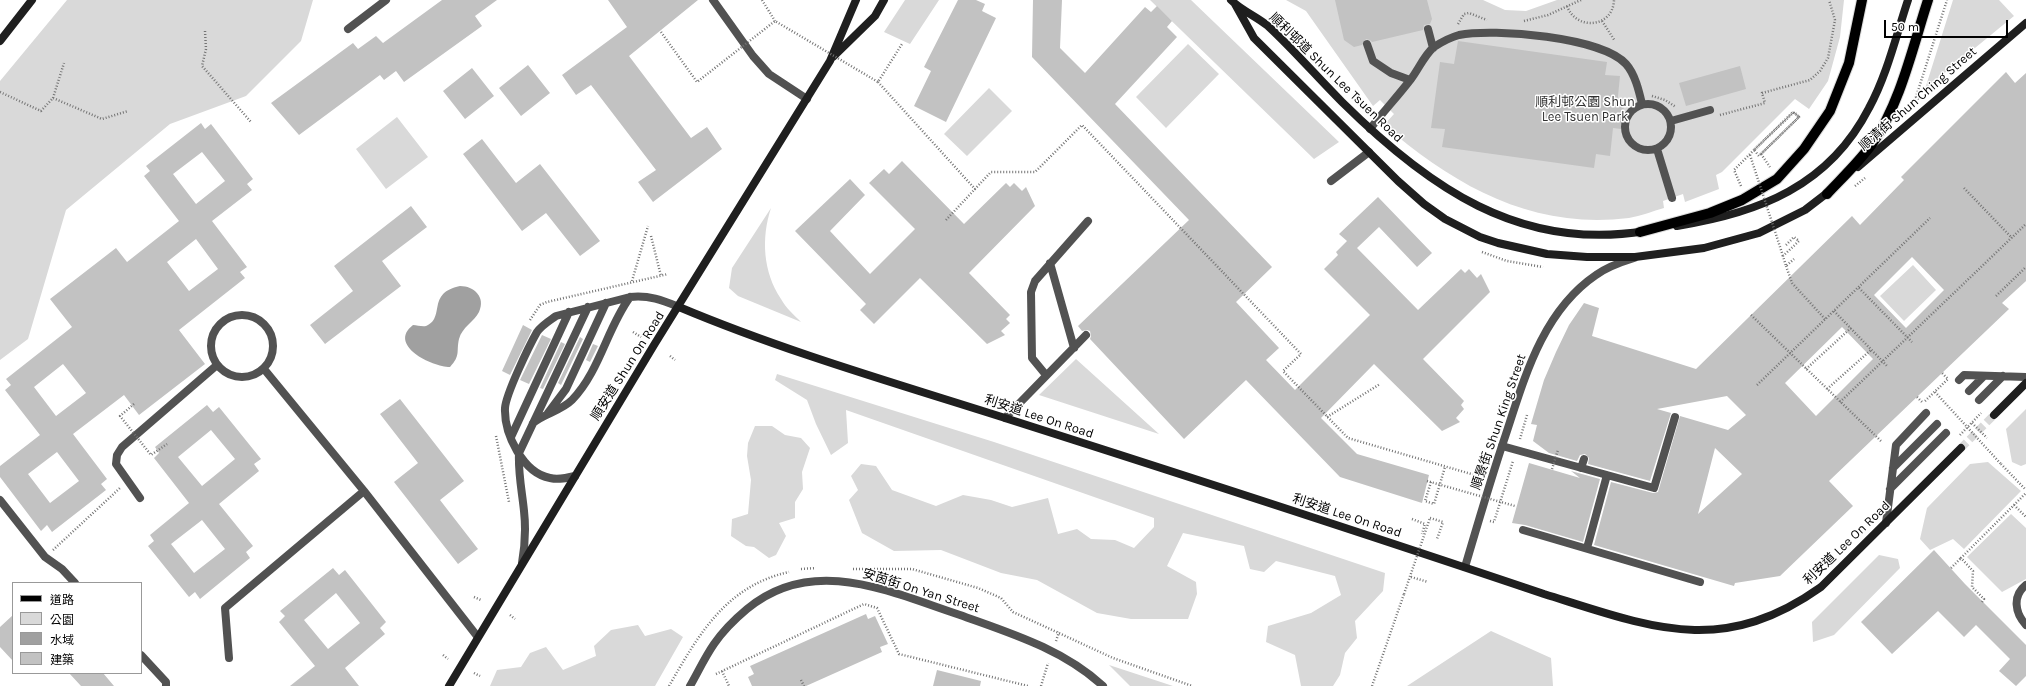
<!DOCTYPE html>
<html>
<head>
<meta charset="utf-8">
<style>
  body { margin:0 }
  #map { position:relative; width:2026px; height:686px; overflow:hidden; background:#fff; font-family:Karla,"Noto Sans TC",sans-serif }
  canvas { display:block }
  .legend { position:absolute; left:12px; top:582px; width:130px; height:92px; box-sizing:border-box; background:#fff; border:1px solid #999; margin:0; padding:5px 7px; list-style:none; font-size:12px; color:#000 }
  .legend li { display:flex; align-items:center; gap:8px; height:20px }
  .legend b { width:20px; border:1px solid #999 }
  .scale { position:absolute; left:1884px; top:20px; width:124px; height:18px; box-sizing:border-box; border:2px solid #000; border-top:0; padding-left:5px; font-size:12px; line-height:14px; white-space:nowrap; color:#000; -webkit-text-stroke:3px #fff; paint-order:stroke }
</style>
</head>
<body>
<div id="map">
<canvas width="2026" height="686"></canvas>
<ul class="legend">
<li><b style="height:5px;background:#000"></b>道路</li>
<li><b style="height:11px;background:#d9d9d9"></b>公園</li>
<li><b style="height:11px;background:#a0a0a0"></b>水域</li>
<li><b style="height:11px;background:#c2c2c2"></b>建築</li>
</ul>
<div class="scale">50 m</div>
</div>
<script>
const ctx = document.querySelector('canvas').getContext('2d');
ctx.lineJoin = 'round';
function fill(path, color) { ctx.fillStyle = color; ctx.fill(path, 'evenodd'); }
function trace(path, color, width, dash) { ctx.strokeStyle = color; ctx.lineWidth = width; ctx.lineCap = dash ? 'butt' : 'round'; ctx.setLineDash(dash || []); ctx.stroke(path); }
function drawText(font, color, halo, rows, align = 'center') {
  ctx.font = font + ' Karla,"Noto Sans TC",sans-serif'; ctx.lineWidth = 3; ctx.setLineDash([]); ctx.textBaseline = 'middle'; ctx.strokeStyle = halo; ctx.fillStyle = color; for (const [text, x, y, turn = 0] of rows) {
    ctx.save(); ctx.translate(x, y); ctx.rotate((+turn || 0) * Math.PI / 180); ctx.textAlign = isNaN(turn) ? turn : align; if (halo) ctx.strokeText(text, 0, 0); ctx.fillText(text, 0, 0); ctx.restore();
  }
}
const green = new Path2D(`
  M67,0H313L301,41L246,96L170,124L66,210L28,339L0,360V81Z
  M905,0H939L910,44L884,32Z
  M1150,0H1191L1339,142L1314,159Z
  M1286,0H1483L1505,10L1526,11L1557,0H1844L1840,37L1828,81L1809,109L1795,99L1722,172L1716,175L1719,189L1685,202L1683,194L1663,201L1664,208C1653,211 1641,216 1629,218C1532,230 1455,186 1384,125L1394,114L1380,100L1373,106L1306,11Z
  M1953,0H1999L2014,16L1925,89Z
  M1188,44L1219,74L1166,128L1136,97Z
  M989,88L1012,111L967,156L944,134Z
  M397,117L428,157L386,189L356,149Z
  M771,208C761,238 763,272 781,299C786,308 794,315 801,322L738,296L729,288L732,268Z
  M1913,265L1936,290L1904,321L1880,296Z
  M1076,359L1159,434L1039,395Z
  M777,374L994,442L1385,573L1383,591L1355,621L1357,638L1345,653L1340,675L1333,686H1301L1295,655L1266,642L1268,626L1311,613L1341,595L1335,576L1276,561L1264,572L1250,569L1244,546L1183,533L1167,566L1196,582L1197,594L1188,619H1131L1097,613L1037,580L1001,573L941,550L894,551L862,533L849,500L858,490L851,476L861,464L876,466L892,490L936,506L963,495L991,500L1012,507L1048,498L1058,534L1077,529L1091,539L1115,540L1134,548L1154,527V518L846,410L848,443L831,455L816,424L807,400L775,380Z
  M2026,409V464L2021,466L2012,462L2006,429Z
  M755,426H772L785,435L801,438L810,448L802,472L803,489L795,502V518L779,523L786,536L776,555L769,558L754,547L746,546L731,536L732,519L748,514L751,480L747,456L748,443Z
  M1988,462L2021,491L1964,549L1953,539L1930,550L1920,539L1927,508L1970,464Z
  M2011,514L2026,528V579L2002,592L1967,557Z
  M1879,555L1898,559L1900,568L1834,635L1813,642L1812,622Z
  M638,625L645,636L671,629L683,637L655,686H490L497,670L521,667L530,653L546,647L563,670L596,656L594,646L611,630Z
  M1491,631L1551,658L1553,686H1407Z
  M1109,665L1173,686H1130Z`);
const water = new Path2D(`
  M460,286C474,286 486,297 479,312C474,322 462,327 459,339C456,352 461,355 450,367C432,367 387,345 413,325C417,325 422,327 426,326C446,318 426,293 460,286Z`);
const building = new Path2D(`
  M442,0H497L475,16L482,26L404,82L396,71L384,80L380,75L299,135L271,103L353,43L358,49L376,36L383,43Z
  M608,0H698L629,56L691,138L707,127L722,149L653,202L638,182L656,170L591,85L576,95L562,75L627,27Z
  M958,0H976L985,4L982,11L996,18L946,122L914,106L931,71L924,67Z
  M1033,0H1062L1060,48L1085,73L1145,7L1151,12L1157,6L1172,21L1167,27L1177,37L1115,104L1272,267L1236,302L1279,348L1266,360L1295,390L1370,315L1324,269L1338,255L1336,252L1347,241L1339,234L1378,197L1432,253L1417,267L1379,227L1357,248L1418,310L1461,269L1465,273L1469,269L1477,278L1481,274L1490,292L1423,359L1464,401L1461,405L1464,409L1456,418L1460,422L1442,431L1374,364L1321,418L1357,454L1429,475L1422,503L1340,477L1246,380L1184,439L1090,339L1091,336L1090,331L1087,330L1082,331L1078,326L1189,220L1032,57Z
  M1335,0H1427L1432,19L1430,24L1424,25L1423,30L1372,42L1370,40L1366,39L1362,45L1354,47L1344,40Z
  M1458,41L1607,62L1605,75L1620,76L1617,106H1624L1621,129L1613,128L1610,156L1596,154L1594,168L1442,147L1445,129L1431,128L1440,62L1454,64Z
  M528,65L550,93L521,116L499,88Z
  M1740,66L1746,89L1686,106L1679,83Z
  M472,68L494,96L465,119L443,91Z
  M2006,72L2015,83L2026,73V281L2002,303L2009,309L1829,481L1853,506L1780,576L1735,583L1734,586L1594,545L1611,482L1653,493L1658,492L1680,416L1728,430L1746,415L1727,396L1657,409L1671,413L1650,481L1588,464L1589,458L1585,454L1580,455L1577,461L1549,453L1533,441L1537,425L1531,424L1544,380L1556,352L1569,325L1584,303L1599,308L1592,336L1696,369L1852,216L1860,225L1904,180L1901,177ZM1912,257L1944,290L1906,328L1874,295ZM1842,327L1873,359L1816,416L1785,383ZM1715,448L1742,474L1698,514Z
  M201,123L205,129L211,124L253,179L247,184L252,190L212,221L247,267L240,272L245,278L179,330L205,364L139,415L124,395L73,434L107,479L101,484L106,490L52,532L47,525L41,531L0,477V466L40,435L5,390L11,385L6,379L72,327L50,299L116,248L127,262L179,221L144,176L150,171L146,166ZM202,152L225,181L196,204L173,174ZM196,239L218,269L189,291L167,262ZM63,364L86,393L56,416L34,387ZM57,452L79,481L50,503L28,474Z
  M482,139L516,183L540,164L600,241L580,256L546,213L522,231L463,154Z
  M902,161L964,224L1006,183L1010,187L1014,183L1022,191L1026,187L1035,206L969,273L1010,315L1006,319L1010,323L1001,331L1005,335L987,344L920,278L874,324L860,310L866,304L795,231L850,179L865,195L830,231L870,274L915,229L869,183L884,169L889,174Z
  M411,206L427,227L382,261L401,286L325,344L310,325L353,291L334,266Z
  M523,325L532,330L510,375L502,371Z
  M542,335L551,339L529,384L520,380Z
  M580,337L583,339L561,385L558,383Z
  M561,342L565,344L543,389L540,388Z
  M593,344L598,346L590,362L586,360Z
  M400,399L464,481L440,500L478,549L458,564L394,482L418,463L380,414Z
  M207,405L213,412L219,407L261,459L254,464L259,471L219,504L253,546L246,552L250,558L200,599L195,592L189,597L148,546L154,541L150,535L189,503L154,458L159,453L155,447ZM211,430L235,459L202,486L178,457ZM202,520L225,549L194,573L171,544Z
  M1529,463L1580,478L1571,471L1600,479L1583,542L1525,525L1512,523Z
  M1934,550L1965,584L2026,645V676L2016,686L1999,671L2010,659L1976,625L1964,637L1938,611L1892,654L1861,622Z
  M333,568L339,575L345,570L386,622L380,628L385,634L345,668L359,686H290L315,666L279,622L285,616L280,611ZM336,593L360,623L328,649L304,620Z
  M866,614L868,619L875,616L888,644L880,647L882,652L806,686H752L748,677L754,674L750,666Z
  M13,615V661L0,647V627Z
  M937,670L981,681L980,686H933Z
  M69,673H103L114,686H81Z`);
const secondaryTunnel = new Path2D(`
  M1961,448L1994,415`);
const path = new Path2D(`
  M762,0L775,21
  M1567,6C1576,31 1613,28 1614,0
  M1524,21L1548,15L1581,0
  M1602,21L1615,41
  M1458,24L1464,14L1469,13L1487,20
  M205,31L206,49L202,66L251,122
  M878,82L975,189L991,172H1035L1082,125L1301,354L1283,371L1348,438L1478,476
  M0,92L41,111L53,98L102,119L128,111
  M1652,96L1665,100L1676,107
  M53,98L64,63
  M1919,99L1916,97L1947,0
  M1720,115L1765,103L1762,93L1810,80L1820,71L1828,58L1835,20L1829,0
  M1761,154L1759,156L1754,150L1793,112L1799,117L1761,154L1770,167
  M1741,186L1734,170L1754,150
  M1855,186L1865,178
  M1964,188L2012,238
  M946,220L975,189
  M651,236L661,276
  M1786,245L1794,237L1799,241L1783,256L1786,266L1794,259
  M1482,252L1507,261L1543,267
  M1786,266L1792,283L1825,319
  M632,281L648,226
  M1859,288L1912,342
  M1996,296L2026,267
  M1834,311L1887,366
  M1751,315L1882,442
  M530,320L540,305L547,302L668,274
  M633,332L641,337
  M670,356L675,360
  M1806,369L1851,328
  M1757,385L1930,218
  M1827,389L1871,350
  M1917,397L1922,402
  M1925,401L1948,379L1942,373
  M1840,402L2026,224
  M1327,417L1380,384
  M1972,423L1987,438
  M1960,435L1981,413
  M496,436L509,502
  M1520,439L1527,415
  M2001,464L2026,490
  M1431,482L1425,501L1434,504L1445,467
  M2014,505L2026,517
  M1430,518L1443,522L1437,539
  M1412,519L1425,524L1422,534
  M1490,521L1494,522L1513,461
  M53,550L120,488
  M1951,568L1961,558
  M801,569L816,568
  M853,569H912L978,588L1001,598L1013,612L1113,658L1192,686
  M1411,577L1428,582
  M474,597L481,600
  M1982,602L1984,599L1972,587L1973,571L1961,558L2026,493
  M510,615L515,619
  M1056,641L1059,632
  M443,655L448,659
  M722,671L729,686
  M474,673L480,676
  M716,674L864,604L877,608L899,654L1028,686
  M801,680L804,686
  M669,686C699,634 726,586 789,572
  M1041,686L1048,663
  M1372,686L1404,594`);
const lane = new Path2D(`
  M713,0L753,56L769,74L807,99
  M348,29L386,0
  M1428,29L1433,48
  M1367,44L1373,61L1391,73L1410,80
  M1625 127a23 23 0 1 1 46 0a23 23 0 1 1-46 0Z
  M1671,121L1710,110
  M1370,129C1383,112 1398,96 1411,79C1418,70 1425,54 1434,47C1440,43 1452,37 1459,35C1494,28 1602,37 1626,64C1635,74 1639,91 1642,104
  M1657,149L1672,198
  M1331,181L1369,152
  M1050,263L1074,348
  M211 346a31 31 0 1 1 62 0a31 31 0 1 1-62 0Z
  M264,369L364,491L477,636
  M1046,375L1032,358L1031,292L1035,281L1088,221
  M1959,380L1964,375L2026,377
  M1969,391L1984,376
  M1979,400L2003,376
  M548,413L566,389L606,303
  M1005,418L1086,335
  M533,423C545,413 561,411 572,400C600,371 607,328 630,297
  M511,437L569,312
  M1502,446L1654,488L1675,417
  M1581,468L1584,459
  M1893,468L1937,424
  M575,476C567,478 559,480 550,478C523,473 504,434 505,408C506,394 529,346 537,332C542,325 549,321 556,316L630,297C649,295 662,300 679,307
  M1890,489L1946,433
  M140,498L116,464L117,455L122,447L217,365
  M0,500L45,557L62,569L75,583
  M1886,523L1896,445L1926,413
  M1523,530L1700,582
  M1587,548L1607,475
  M522,563C525,546 526,529 524,511C522,491 518,473 519,453L588,307
  M2026,585C2012,596 2015,613 2026,625
  M141,655L166,682V686
  M229,658L225,608L364,491`);
const street = new Path2D(`
  M1465,567C1478,523 1491,478 1506,434C1525,376 1543,311 1596,275C1607,267 1621,262 1634,258
  M690,686C698,672 705,657 714,644C723,631 735,619 747,609C813,554 890,592 960,615C1010,633 1063,649 1103,686`);
const secondary = new Path2D(`
  M1231,0C1242,11 1256,16 1268,26C1294,50 1317,77 1342,102C1427,186 1519,252 1645,231
  M1235,4L1254,38L1398,181L1424,204L1445,219L1480,237L1498,243L1547,254L1587,257H1635L1704,248L1759,233L1805,210L1831,190
  M0,41L32,0
  M833,57L875,16L884,0
  M1858,167L2026,23
  M1677,226C1759,213 1829,186 1869,108C1887,75 1896,36 1908,0
  M679,307C786,352 898,384 1008,419C1187,476 1366,534 1544,594C1650,627 1721,658 1821,587L1961,448
  M1994,415L2026,383
  M449,686L654,345L830,61L856,0`);
const primary = new Path2D(`
  M1827,194C1842,178 1859,162 1872,144C1900,105 1913,46 1928,0
  M1640,232L1710,213L1742,200L1777,179L1804,149L1830,111L1849,63L1862,0`);
const pathBridge = new Path2D(`
  M661,32L697,82L775,21L878,82L902,44
  M1754,150L1794,112L1799,117L1761,154
  M1750,155L1783,256
  M1935,392L2001,464
  M134,404L120,416L151,455L167,444
  M1552,469L1558,450
  M1427,481L1515,506
  M1404,594L1430,518`);
const streetNames = [
  ["順利邨道 Shun Lee Tsuen Road",1336,78,44],
  ["順清街 Shun Ching Street",1918,99,-41],
  ["順安道 Shun On Road",628,366,-58],
  ["利安道 Lee On Road",1039,417,18],
  ["順景街 Shun King Street",1499,422,-71],
  ["利安道 Lee On Road",1347,516,18],
  ["利安道 Lee On Road",1847,543,-44],
  ["安茵街 On Yan Street",921,591,17]
];
const parkNames = [
  ["順利邨公園 Shun",1585,102],
  ["Lee Tsuen Park",1585,117]
];
fill(green, '#d9d9d9');
fill(water, '#a0a0a0');
fill(building, '#c2c2c2');
trace(secondaryTunnel, '#d9d9d9', 8, [8, 4]);
trace(primary, '#dbdbdb', 12);
trace(path, '#747474', 2.5, [1, 2]);
trace(lane, '#525252', 8);
trace(street, '#525252', 8);
trace(secondary, '#1f1f1f', 8);
trace(primary, '#000', 10);
trace(pathBridge, '#747474', 2.5, [1, 2]);
drawText('13px', '#000', '#fff', streetNames);
drawText('13px', '#303030', '#fff', parkNames);
</script>
</body>
</html>
